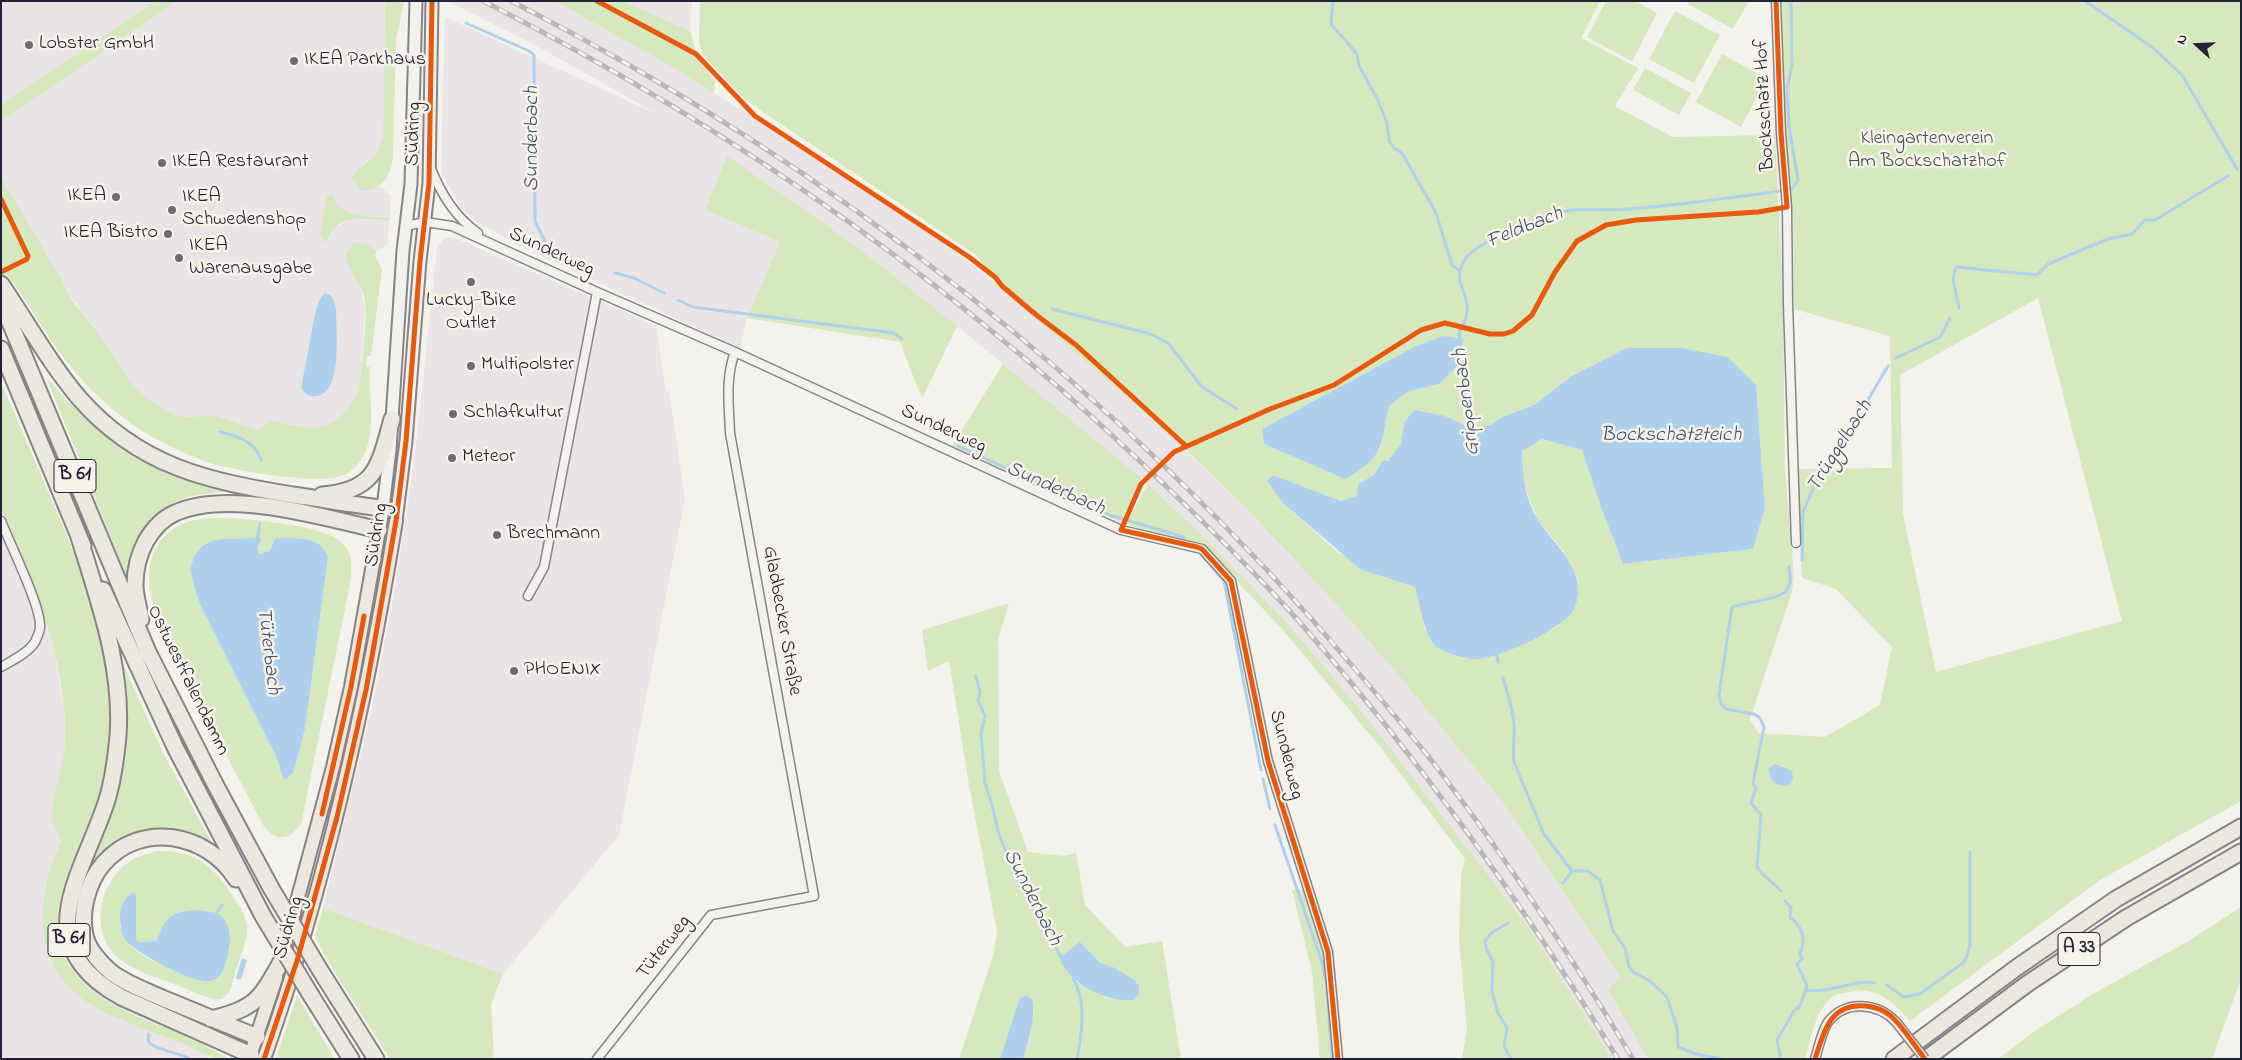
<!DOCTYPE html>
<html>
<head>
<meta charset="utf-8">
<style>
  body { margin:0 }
  #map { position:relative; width:2242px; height:1060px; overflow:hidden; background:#f4f2ec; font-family:"Indie Flower",sans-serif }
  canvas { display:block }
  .frame { position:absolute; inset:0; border:2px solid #22223b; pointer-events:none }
  .north { position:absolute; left:2172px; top:20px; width:50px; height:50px; -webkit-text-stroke:4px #f7f3e8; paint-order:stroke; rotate:290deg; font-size:14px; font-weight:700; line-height:20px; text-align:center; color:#22223b }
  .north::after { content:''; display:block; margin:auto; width:18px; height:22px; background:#22223b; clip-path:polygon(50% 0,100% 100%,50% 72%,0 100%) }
</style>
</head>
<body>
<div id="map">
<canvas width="2242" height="1060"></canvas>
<div class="frame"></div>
<div class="north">N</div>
</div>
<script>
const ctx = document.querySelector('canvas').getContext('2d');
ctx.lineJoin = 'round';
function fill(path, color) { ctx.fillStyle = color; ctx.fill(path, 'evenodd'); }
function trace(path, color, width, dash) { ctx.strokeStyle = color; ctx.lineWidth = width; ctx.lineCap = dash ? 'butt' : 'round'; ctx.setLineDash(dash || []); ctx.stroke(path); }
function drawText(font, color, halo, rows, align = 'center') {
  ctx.font = font + ' "Indie Flower",sans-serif'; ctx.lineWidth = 5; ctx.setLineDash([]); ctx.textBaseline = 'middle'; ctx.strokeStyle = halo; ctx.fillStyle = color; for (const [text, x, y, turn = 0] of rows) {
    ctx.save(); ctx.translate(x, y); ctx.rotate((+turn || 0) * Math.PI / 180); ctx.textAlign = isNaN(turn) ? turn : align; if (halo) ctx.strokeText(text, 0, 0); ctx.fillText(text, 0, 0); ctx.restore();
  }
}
const built = new Path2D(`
  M1,1H155L1,105Z
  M178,1H385L383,137L376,154L361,166L352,182L354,181L360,190L372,189L380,186L391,196L390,217L353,215L341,209L334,199L320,234L326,244L335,228L347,221L358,219L389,221L388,244L377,251L373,247L360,286L365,309L359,389L353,401L343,414L330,424L321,427L310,429L291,426L259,431L214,415L188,417L175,415L145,397L130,381L97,331L66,290L63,282L1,177V121Z
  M448,1H555L672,67L811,153L953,250L1002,288L1132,400L1245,507L1323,590L1395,671L1501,800L1620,976L1608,990L1648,1059H1612L1529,928L1356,704L1288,624L1213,546L1148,484L957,326L856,246L727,157L705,210L780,242L747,318L740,348L530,251L476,222L462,209L442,175L441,166L445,17L661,116L544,50Z
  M623,1H692L690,31Z
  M453,237L656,326L666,392L669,391L685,499L619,835L503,974L323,908L372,708L395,588L415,456L437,248L444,238Z
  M1,509L29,572L53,643L65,716V747L51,811L52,821L61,841L46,882L43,897V928L50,960L65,984L89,1004L121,1020L185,1044L212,1059H1Z`);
const green = new Path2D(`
  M155,1H178L1,121V105Z
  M385,1H404L396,40L393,157C391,175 381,193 360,190L354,181L351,182L354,173L376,154L383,137Z
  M555,1H623L690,31L699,60L715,81L714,93L672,67Z
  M700,1H1600L1581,38L1638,68L1615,106L1673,137L1775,135L1783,294L1785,471L1794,577L1792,591L1750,720L1758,733L1825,737L1880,705L1892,647L1836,589L1802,578L1798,469L1892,468L1890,336L1794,309L1793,208L1786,132L1782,1H2241V801L2100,880L1910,1021C1892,1000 1873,984 1844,993C1839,994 1834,995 1830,999C1814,1014 1811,1039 1805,1059H1648L1608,990L1620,976L1501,800L1395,671L1323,590L1245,507L1181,445L1002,288L976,255L744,99L703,55L699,43ZM2038,298L2122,621L1936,672L1903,514L1900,375ZM1414,347L1439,384L1409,391L1389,406L1380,449L1345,479L1264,444L1262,429ZM1570,377L1756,385L1765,508L1753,549L1623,564L1601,507L1582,450L1542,439L1522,451V479L1537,519L1563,551L1578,580L1575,608L1554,629L1425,630L1415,587L1337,552L1283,503L1267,481L1273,475L1341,501L1357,496L1358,484L1374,475L1383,460L1388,461L1401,444L1404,423L1445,416L1470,428L1490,425L1503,417L1536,404Z
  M1606,1H1635L1657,13L1632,61L1587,37Z
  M1689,1H1749L1733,29L1688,4Z
  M1675,11L1720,35L1694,83L1649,59Z
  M1722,54L1767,79L1741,127L1696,102Z
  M1645,68L1691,93L1679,115L1633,90Z
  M727,156L856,246L957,326L922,399L900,342L747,318L780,242L705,210Z
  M1,177L63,282L66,290L75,304L97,331L130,381L145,397L175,415L188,417L214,415L259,431L270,420C313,432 337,435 359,389C361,362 369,321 364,296C360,280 347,270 345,254L354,243C364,242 370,245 377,251L375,255L382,269L371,356H367L366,367H370C368,395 378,435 361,460C355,469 347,475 337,477C306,483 248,472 217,465C204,462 190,455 178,450C153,439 128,423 108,405C89,389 72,369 57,349C38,323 24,293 1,269Z
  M332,194C342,219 367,216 390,217L389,221C371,220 346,214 333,230C330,234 328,240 326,244L320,234L327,196Z
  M1003,364L1141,478L1121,522L952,446Z
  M46,377C102,442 145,467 226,492C194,493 155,501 142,535C136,550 133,565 128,580Z
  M1,383C19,423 36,464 54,505C84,576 114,649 111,728C110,758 103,787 93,814C75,862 40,915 70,966C96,1009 161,1022 203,1045C210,1049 221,1053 226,1059C207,1059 200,1051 184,1044C175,1040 165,1037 155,1033C106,1014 57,999 45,941C42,922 42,903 46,884C49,870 56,855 61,841L52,821L51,811L65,747V716L61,684L53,643L29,572L1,509Z
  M1148,484L1213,546L1288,624L1356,704L1529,928L1612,1059H1462L1467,1028L1459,941L1461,876L1465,859L1381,748L1282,629L1235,579L1199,543L1155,534L1126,524Z
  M213,518C240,517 305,524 330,535C336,537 343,543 347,549C355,562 350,581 348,594L301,824C288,842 276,841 263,825L170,647C151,607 130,550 182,524C191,520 203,519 213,518ZM212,541L260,544L258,552L262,555L270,551L274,542L328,557L305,729L294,771L282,777L275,754L199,602L194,557L202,547Z
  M1009,603L998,640L999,771L1028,852L1064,856L1076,853L1085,905L1125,947L1162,941L1181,1059H1023L1030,1037L1034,1010L1006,1043L1000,1059H959L994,952L997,931L969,785L949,661L928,671L922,630ZM1080,942L1100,963L1139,995L1134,1000L1107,998L1075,981Z
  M120,657L163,753L211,841C182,827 137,821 111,847C99,859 90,878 80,892C89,849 112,810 121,768C129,732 127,693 120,657Z
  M157,851C197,850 213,866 234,898C240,907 247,917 247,929C247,942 240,957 236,969C233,981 232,993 221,999C207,1000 190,990 177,985C156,977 128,970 113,953C90,926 101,881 129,862C137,856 148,854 157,851ZM136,897V940L139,942L156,941C167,919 169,914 195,911L222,972L212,981C177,970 106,956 122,905Z
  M1303,889L1325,952L1333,1059H1320L1312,972L1292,890Z
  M2241,907V979L2212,1059H1998L2035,1031L2091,995L2187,942Z
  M323,908L503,974L491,1004L494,1059H390L335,973L315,937Z
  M297,996L335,1059H276Z`);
const water = new Path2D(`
  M325,293C333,295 334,301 336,309C336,328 343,393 317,396C309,397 305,394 301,388L316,309L321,297Z
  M1443,336L1463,339L1458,365L1439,384L1409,391L1389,406C1380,448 1385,456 1345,479L1264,444L1262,429L1414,347Z
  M1627,348H1682L1727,357L1756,385L1765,508L1753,549L1623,564L1601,507L1582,450L1542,439L1522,451C1522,474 1525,500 1538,520C1555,546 1589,572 1575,607C1567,628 1495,661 1473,659C1464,658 1448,654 1440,649C1424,641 1420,604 1415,587L1360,569L1283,503L1267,481L1273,475L1341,501L1357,496L1358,484L1374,475L1383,460L1388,461L1401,444L1404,423L1414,410L1445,416L1470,428L1490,425L1503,417L1536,404L1570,377Z
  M261,538L258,549L259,554L270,551L275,539L278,538C298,539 320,535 328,557L305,729L294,771L286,779L283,778L275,754L199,602L190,570L194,557L202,546L212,541L224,539Z
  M1775,764L1792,771L1793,779L1790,785C1777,788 1769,781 1769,768Z
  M132,893H135L136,897V940L139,942L156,941C160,934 162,925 168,919C180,907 209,908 222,917C231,926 231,941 228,953C226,963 223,978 211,981C195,985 133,952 124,938C121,932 120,922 120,916C120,907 124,898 132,893Z
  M1080,942L1100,963L1115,968L1134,980L1139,986V995L1134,1000C1105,1001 1077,988 1061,963L1063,955Z
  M242,958L247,960L241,980L236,978Z
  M1026,995L1032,999C1036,1019 1029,1039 1023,1059H1000L1020,998Z`);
const stream = new Path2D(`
  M1333,1L1331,24L1357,54L1359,66L1377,98L1387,123L1389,140L1394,148L1402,153L1436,213L1452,265L1460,271
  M1791,1L1792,66L1787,88L1789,126L1798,180L1792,189
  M2085,1L2152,47L2182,75L2237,169
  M466,23L529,51L534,55L535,221L546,244L592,269
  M615,273L634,278L664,293
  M678,300L693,307L894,333L902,339
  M1959,308L1953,279L1956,267L2037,275L2048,264L2108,239L2132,234L2145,220H2155L2228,176
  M1052,309L1151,334L1168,343L1202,387L1237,409
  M1896,358L1940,337L1950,318
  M1470,431L1459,333C1463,325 1469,314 1467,304C1464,285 1452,279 1466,258C1477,242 1545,214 1565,211C1586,208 1608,211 1629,209C1680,205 1730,198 1780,191
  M220,432C237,436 255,441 261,460
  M958,446L1109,515L1184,537
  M257,540L260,524
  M1202,555L1224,581L1261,770
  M1802,560L1803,512L1819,475L1830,456L1849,437L1861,412L1888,366
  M1496,650L1498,662
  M976,676L980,693L978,700L985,716L981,734L985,783L992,805L998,831L1016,879L1064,962
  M1503,678C1508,694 1513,709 1514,725C1515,738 1512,749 1514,762L1544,834L1572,871L1563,883
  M1263,779L1270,809
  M1275,825L1323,965L1327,987L1332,1059
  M1572,871H1588L1600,880L1613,931L1625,948L1629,967L1633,972L1650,981L1667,997L1677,1028L1678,1047L1696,1054L1722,1059
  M1781,891C1773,882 1763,877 1757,867L1761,815L1751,803L1756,788L1753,783L1764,727L1760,718L1754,714L1726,709L1721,704L1719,695L1732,607C1745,602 1778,600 1786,591C1792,584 1790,575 1789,567
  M215,915L222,905
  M1508,923L1491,933L1485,941L1486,948L1493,962L1492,992L1498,1013L1507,1028L1504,1046L1511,1059
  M1073,978C1087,1001 1082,1033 1077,1059
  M1887,985L1904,997L1920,994L1963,963L1967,956L1970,944V852
  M1806,990C1830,994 1852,979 1875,983
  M149,1034L148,1041C154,1050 178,1052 190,1059
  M1781,1059L1777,1040L1794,1011L1800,1006L1807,986L1797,964L1802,959L1800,953C1807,939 1802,927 1790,917L1791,908L1785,901`);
const street = new Path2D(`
  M1776,1L1781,133L1787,207L1788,304L1796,543
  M431,169C442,195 455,217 478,233
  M406,226L425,222L452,226L597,292L735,352L1121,530L1202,549L1231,581L1268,761L1328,952L1338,1059
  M1,521C10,544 41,606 40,627C40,632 37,637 35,642C28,653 13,660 1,667
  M528,596L544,567L597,292
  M597,1059L711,915L814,896L730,433C729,406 725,378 735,352
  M1815,1059C1819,1047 1821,1033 1828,1022C1846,999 1878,1003 1896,1022`);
const secondary = new Path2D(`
  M383,508L390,450L403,251L411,184L416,1
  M396,521L406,441L420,261L429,183L432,1`);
const primary = new Path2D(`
  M282,957L333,767L351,687L383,508
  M249,1059L276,978
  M264,1059C326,884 366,704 396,521`);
const highway = new Path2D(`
  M1,284C27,322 50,364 80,399C140,467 208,481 293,495C323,499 352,505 383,508
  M1,301L148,652L215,784L271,888
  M1,349L83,546
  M322,495C377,491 379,465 392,419
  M79,537C99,602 123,668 118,736C116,757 113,780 107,800C83,875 25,944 121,997L251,1055
  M103,590L175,747L263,916
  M141,619C139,608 135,596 135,585C135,569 139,554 146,541C152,531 162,519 173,514C227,488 322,517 379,530
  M236,879C207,833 141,820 103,864C87,883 79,915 86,939C89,950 102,965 111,972C126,984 145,990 162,998C193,1011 225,1024 257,1037
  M320,970L376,1059
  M312,997L351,1059
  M211,1019C255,1008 259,1001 281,962
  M1894,1059L2016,968L2116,899L2241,827
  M1926,1059L2027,984L2126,918L2241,852`);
const rail = new Path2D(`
  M483,1C737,130 971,295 1175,495C1217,535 1258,576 1297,619C1417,756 1523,903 1618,1059
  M511,1C832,165 1122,394 1355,669C1386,705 1417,741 1445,778C1513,869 1575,962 1633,1059`);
const streetBridge = new Path2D(`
  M1896,1022L1925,1059`);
const highwayBridge = new Path2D(`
  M271,888L320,970
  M263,916L312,997`);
const cycleway = new Path2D(`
  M597,1L696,54L755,116L969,257L995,277L1002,286L1035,314L1076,345L1186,446
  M1,199L28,256L27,259L1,272
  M322,814L351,687L364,616
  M264,1059L297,961L337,817L366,690L396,521L406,441L420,261L429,183L432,1
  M1338,1059L1328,952L1268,761L1231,581L1202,549L1197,547L1121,530L1141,484L1174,452L1270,409L1334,385L1421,330L1445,323L1490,334H1504L1513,331L1532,315L1555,272L1577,241L1606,225L1636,220L1758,212L1787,207L1781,133L1776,1
  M1815,1059C1824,1032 1830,1002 1866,1006C1875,1007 1884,1010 1891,1016C1904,1028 1914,1045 1925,1059`);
const markers = [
  [29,45,5,"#6c6b79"],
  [294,61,5,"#6c6b79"],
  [162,163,5,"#6c6b79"],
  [116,197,5,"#6c6b79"],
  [172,210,5,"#6c6b79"],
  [168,234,5,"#6c6b79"],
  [179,258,5,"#6c6b79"],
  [471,282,5,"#6c6b79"],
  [471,366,5,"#6c6b79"],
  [453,414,5,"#6c6b79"],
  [452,458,5,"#6c6b79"],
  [497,535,5,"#6c6b79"],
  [514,671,5,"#6c6b79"]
];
const shields = [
  [75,476,42],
  [69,940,42],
  [2079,949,42]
];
const shieldNames = [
  ["B 61",75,476],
  ["B 61",69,940],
  ["A 33",2079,949]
];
const poiNames = [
  ["Lobster GmbH",39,45],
  ["IKEA Parkhaus",304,61],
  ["IKEA Restaurant",172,163],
  ["IKEA",106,197,"right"],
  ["IKEA",182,198],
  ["Schwedenshop",182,221],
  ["IKEA Bistro",158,234,"right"],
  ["IKEA",189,247],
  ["Warenausgabe",189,270],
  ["Lucky-Bike",471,302,"center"],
  ["Outlet",471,325,"center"],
  ["Multipolster",481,366],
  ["Schlafkultur",463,414],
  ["Meteor",462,458],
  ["Brechmann",507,535],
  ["PHOENIX",524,671]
];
const streetNames = [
  ["Bockschatz Hof",1766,105,-93],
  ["Südring",415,134,-88],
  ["Sunderweg",551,253,25],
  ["Sunderweg",943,430,25],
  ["Südring",378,535,-81],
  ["Gladbecker Straße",781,621,80],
  ["Ostwestfalendamm",187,681,64],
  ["Sunderweg",1285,755,76],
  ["Südring",290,928,-74],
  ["Tüterweg",665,948,-52]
];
const parkNames = [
  ["Kleingartenverein",1927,140],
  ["Am Bockschatzhof",1927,163]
];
const waterNames = [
  ["Sunderbach",534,139,-90],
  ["Feldbach",1525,229,-22],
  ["Grippenbach",1468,402,-97],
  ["Bockschatzteich",1671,437],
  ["Trüggelbach",1841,447,-58],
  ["Sunderbach",1055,490,24],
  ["Tüterbach",267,651,83],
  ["Sunderbach",1031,898,63]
];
fill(built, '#ebe4e6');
fill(green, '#d5e8be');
fill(water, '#afd0ed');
trace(stream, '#afd0ed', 3);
trace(street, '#858486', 11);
trace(secondary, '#858486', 15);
trace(primary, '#858486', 16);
trace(highway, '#858486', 19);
trace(street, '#f2f1ed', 8);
trace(secondary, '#f2f1ed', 11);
trace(primary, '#ece8df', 12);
trace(highway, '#ece8df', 15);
trace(rail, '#b8b6b6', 5);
trace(rail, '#f7f3e8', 3, [9]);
trace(streetBridge, '#858486', 11, []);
trace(highwayBridge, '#858486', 19, []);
trace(streetBridge, '#f2f1ed', 8);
trace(highwayBridge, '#ece8df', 15);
trace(cycleway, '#e8590c', 5);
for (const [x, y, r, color] of markers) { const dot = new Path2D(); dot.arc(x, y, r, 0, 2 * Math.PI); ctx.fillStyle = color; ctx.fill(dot); trace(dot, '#f7f3e8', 2); }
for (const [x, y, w] of shields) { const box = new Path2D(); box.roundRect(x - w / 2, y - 16.5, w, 33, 4); ctx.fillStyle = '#f7f3e8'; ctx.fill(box); trace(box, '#22223b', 1); }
drawText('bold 19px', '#22223b', null, shieldNames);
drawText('20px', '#22223b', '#f7f3e8', poiNames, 'left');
drawText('20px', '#22223b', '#f7f3e8', streetNames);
drawText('20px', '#485152', '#f7f3e8', parkNames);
drawText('italic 21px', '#435270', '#f7f3e8', waterNames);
</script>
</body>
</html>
